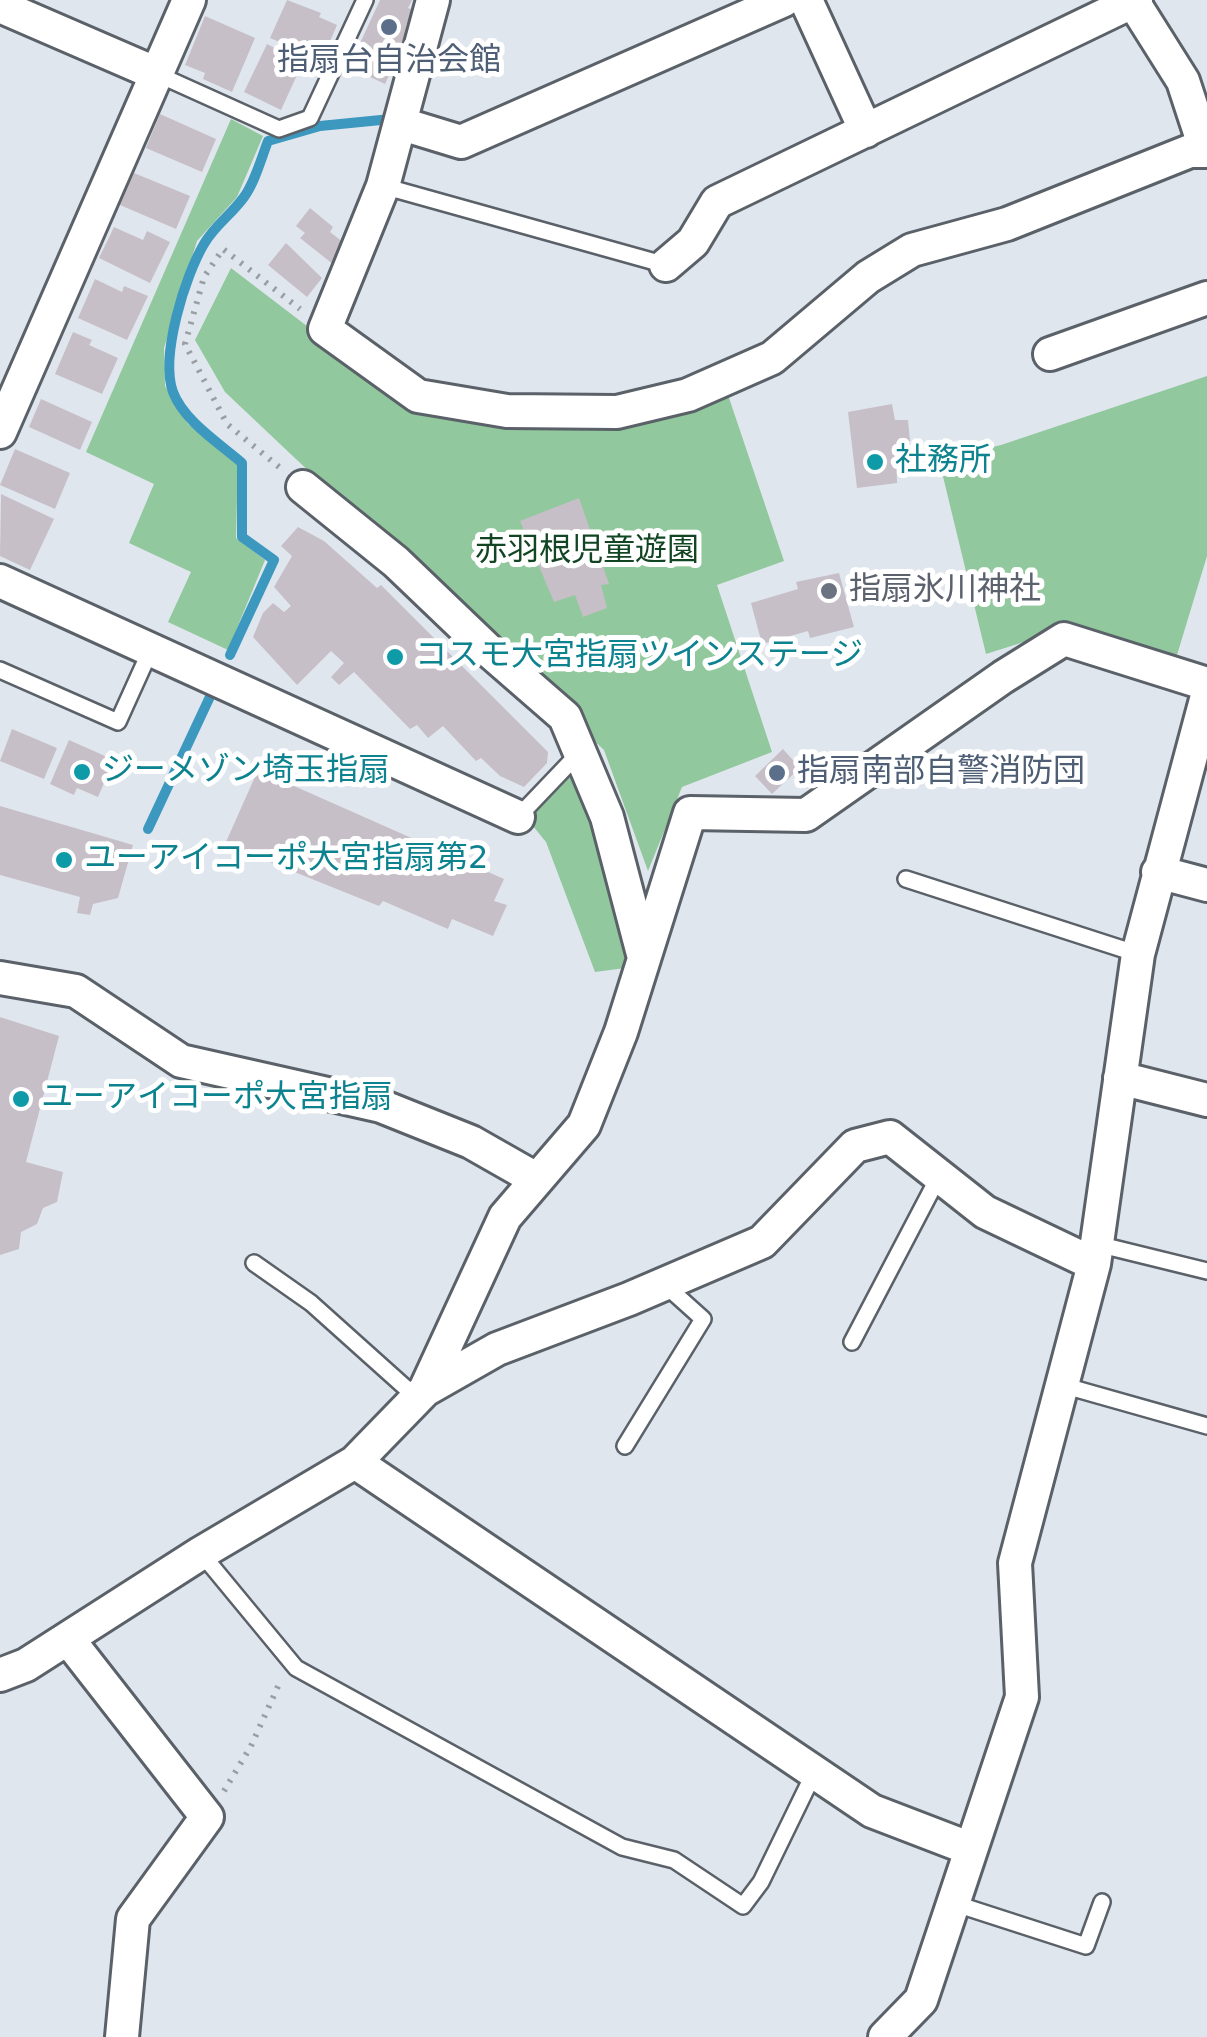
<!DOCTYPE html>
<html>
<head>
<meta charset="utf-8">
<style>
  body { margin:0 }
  canvas { display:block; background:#e0e6ee }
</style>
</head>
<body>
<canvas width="1207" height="2037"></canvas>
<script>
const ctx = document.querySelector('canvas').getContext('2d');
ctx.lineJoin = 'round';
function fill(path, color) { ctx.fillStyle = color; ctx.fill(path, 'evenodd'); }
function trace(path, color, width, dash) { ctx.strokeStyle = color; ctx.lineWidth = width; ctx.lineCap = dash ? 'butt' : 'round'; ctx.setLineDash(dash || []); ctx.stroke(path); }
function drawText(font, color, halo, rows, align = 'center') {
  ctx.font = font + ' "DejaVu Sans","Noto Sans JP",sans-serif'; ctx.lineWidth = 10; ctx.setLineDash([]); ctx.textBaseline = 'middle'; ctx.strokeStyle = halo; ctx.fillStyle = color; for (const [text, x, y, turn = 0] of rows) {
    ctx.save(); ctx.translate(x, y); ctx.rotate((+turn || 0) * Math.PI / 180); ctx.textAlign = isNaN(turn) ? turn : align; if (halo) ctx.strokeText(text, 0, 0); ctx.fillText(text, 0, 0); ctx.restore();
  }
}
const green = new Path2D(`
  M231,119L263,136L237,197L197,241L164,348L165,386L188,424L238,462L236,538L265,560L228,650L168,622L191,572L129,543L154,484L86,452Z
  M231,268L418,411L727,392L784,561L717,585L772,752L682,787L648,871L604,750L225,392L195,340Z
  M1207,376V556L1177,655L1071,627L986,654L939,460L1001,445Z
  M576,768L600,822L633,967L595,972L546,842L528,820Z`);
const stream = new Path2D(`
  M230,655L274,560L242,537V463C219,443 184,421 173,392C160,356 185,276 204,244C214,226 232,214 244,197C255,182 261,159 268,141L320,126L391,119
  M148,829L215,686`);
const building = new Path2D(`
  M287,0L321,13L319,17L337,25L322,60L270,38Z
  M380,0H412L408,8L413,10L406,26L411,28L385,84L349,67Z
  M205,16L255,38L232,92L203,79L205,73L185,65Z
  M267,44L303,62L281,110L244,92Z
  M160,114L216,139L202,172L146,148Z
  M134,173L190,196L176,229L120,205Z
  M310,208L333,227L330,232L349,247L334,265L300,238L305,233L296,226Z
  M114,227L143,240L147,231L170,242L150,283L99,258Z
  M286,243L322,278L307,297L268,265Z
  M95,279L122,292L124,286L148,296L127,340L78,318Z
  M73,332L92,340L89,345L118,358L102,394L55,374Z
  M41,399L92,422L80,450L29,427Z
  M892,404L895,420H908L910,441L896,442L897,483L857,488L848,412Z
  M15,449L70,473L55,509L0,485Z
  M1,494L54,519L30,570L0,556Z
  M579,498L609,584L601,585L607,608L583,617L575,595L554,602L520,521Z
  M298,527L324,541L377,588L381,585L548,752L547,763L524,787L500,776L481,758L476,761L443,726L428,738L417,725L410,729L354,672L339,685L331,677L344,663L331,651L297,685L253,637L263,613L273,603L284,612L291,606L274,587L292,556L281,546Z
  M839,573L854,627L810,638L808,631L762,644L751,603L798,589L796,582Z
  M12,729L57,748L44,779L0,761Z
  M69,740L114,760L98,797L77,788L74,795L50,784Z
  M783,749L800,768L772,794L755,776Z
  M258,770L504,879L494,901L507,905L493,936L452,919L448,929L383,901L379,906L225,844Z
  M0,806L133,845L118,898L93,904L90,915L77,913L80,897L0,875Z
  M0,1017L59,1036L26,1162L63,1172L57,1202L43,1208L37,1224L21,1232L19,1249L0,1255Z`);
const path = new Path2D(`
  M279,467L227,424L185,344L204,277L223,249L300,309
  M224,1791L251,1746L280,1682`);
const service = new Path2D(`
  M157,74L279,129L310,118L365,0
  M383,186L666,265
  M0,670L118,722L151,649
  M518,817L580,752
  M906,879L1138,954
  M1097,1244L1207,1271
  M254,1263L311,1303L417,1398
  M852,1342L939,1176
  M1062,1385L1207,1426
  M625,1446L703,1319L664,1284
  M201,1553L296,1668L622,1847L674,1860L743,1906L761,1882L815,1771
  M953,1903L1086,1946L1102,1902`);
const minor = new Path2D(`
  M433,0L383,186L325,329L418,396L507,411L617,412L688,395L772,358L868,277L912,250L1007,224L1190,151H1207
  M806,0L866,131
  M1132,0L1183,81L1206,151
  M0,6L157,74
  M402,124L461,142L784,0
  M666,265L693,242L717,202L1136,0
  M1050,354L1207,298
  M0,432L189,0
  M303,487L396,562L488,650L565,717L607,817L644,958
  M0,581L518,817
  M1158,872L1207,885
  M0,978L76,991L181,1061L381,1106L471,1142L536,1179
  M1120,1078L1207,1100
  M425,1390L505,1217L584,1125L621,1032L690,813L806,815L1003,677L1064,639L1207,684
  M355,1462L872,1811L971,1849
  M68,1639L207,1817L133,1919L122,2037
  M0,1675L26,1665L201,1553L355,1462L425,1390L497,1349L629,1299L762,1242L855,1146L890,1137L985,1212L1094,1264
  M885,2037L921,2000L1022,1697L1015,1563L1094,1264L1138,954L1207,696`);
const markers = [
  [389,27,10,"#5c6f8a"],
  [875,462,10,"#0f9aa8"],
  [829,591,10,"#6b7280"],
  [395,657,10,"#0f9aa8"],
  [82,772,10,"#0f9aa8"],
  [777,773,10,"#5c6f8a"],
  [64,860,10,"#0f9aa8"],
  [21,1099,10,"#0f9aa8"]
];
const serviceNames = [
  ["指扇台自治会館",389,62],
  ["指扇南部自警消防団",797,773,"left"]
];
const cultureNames = [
  ["社務所",895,462],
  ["コスモ大宮指扇ツインステージ",415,657],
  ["ジーメゾン埼玉指扇",102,772],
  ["ユーアイコーポ大宮指扇第2",84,860],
  ["ユーアイコーポ大宮指扇",41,1099]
];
const parkNames = [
  ["赤羽根児童遊園",587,552]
];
const worshipNames = [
  ["指扇氷川神社",849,591]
];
fill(green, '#92c89d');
trace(stream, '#3c98be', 10);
fill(building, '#c7bfc7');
trace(service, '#5b6168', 20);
trace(minor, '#5b6168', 38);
trace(path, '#999ea4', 6, [2.5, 8]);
trace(service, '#fff', 15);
trace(minor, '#fff', 32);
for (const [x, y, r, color] of markers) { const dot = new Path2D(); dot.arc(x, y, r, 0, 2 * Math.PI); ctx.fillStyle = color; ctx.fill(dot); trace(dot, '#fff', 4); }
drawText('32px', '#4e5e75', '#fff', serviceNames);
drawText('32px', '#0d838f', '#fff', cultureNames, 'left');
drawText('32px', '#124523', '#fff', parkNames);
drawText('32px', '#5b616d', '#fff', worshipNames, 'left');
</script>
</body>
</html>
